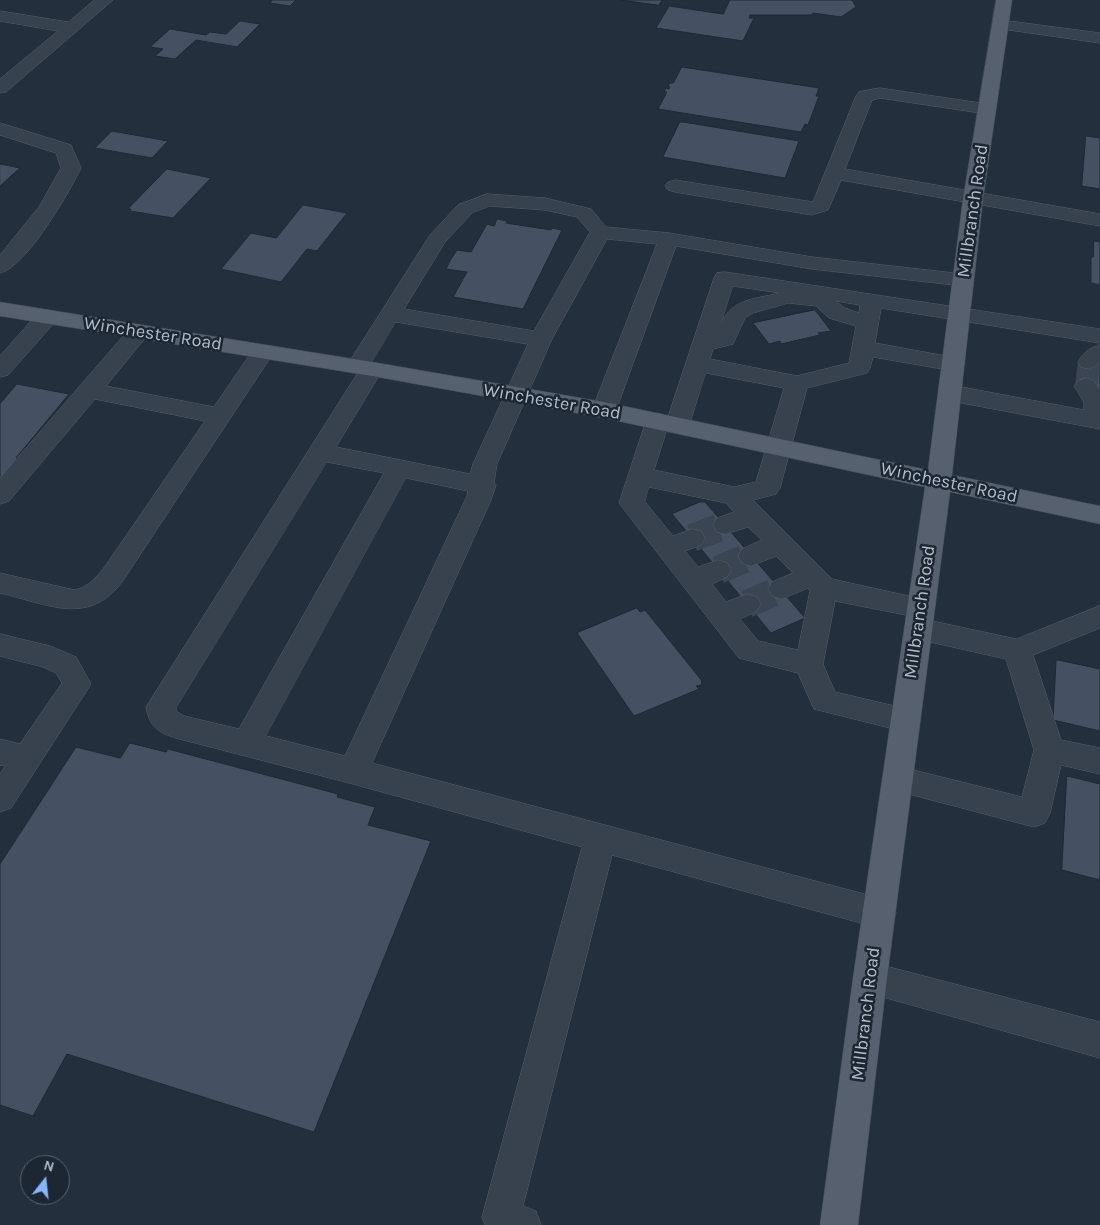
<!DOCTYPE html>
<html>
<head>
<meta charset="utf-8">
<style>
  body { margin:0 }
  #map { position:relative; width:1100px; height:1225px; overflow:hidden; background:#242f3e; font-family:Karla,sans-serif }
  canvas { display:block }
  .north { position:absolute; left:20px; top:1155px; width:50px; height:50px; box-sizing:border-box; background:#1d2633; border:1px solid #59626f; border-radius:50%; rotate:16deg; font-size:14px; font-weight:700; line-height:20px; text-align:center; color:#b4bcc9 }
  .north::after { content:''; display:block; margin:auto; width:18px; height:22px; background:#8ab4f8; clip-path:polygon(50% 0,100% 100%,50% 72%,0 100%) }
</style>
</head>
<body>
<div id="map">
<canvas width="1100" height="1225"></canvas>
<div class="north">N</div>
</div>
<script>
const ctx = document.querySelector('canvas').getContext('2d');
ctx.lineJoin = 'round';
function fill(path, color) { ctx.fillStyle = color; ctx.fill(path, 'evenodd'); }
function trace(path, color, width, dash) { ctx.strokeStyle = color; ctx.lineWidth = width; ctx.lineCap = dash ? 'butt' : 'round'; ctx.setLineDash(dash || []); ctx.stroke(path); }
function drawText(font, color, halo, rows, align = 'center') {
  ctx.font = font + ' Karla,sans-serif'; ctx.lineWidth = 5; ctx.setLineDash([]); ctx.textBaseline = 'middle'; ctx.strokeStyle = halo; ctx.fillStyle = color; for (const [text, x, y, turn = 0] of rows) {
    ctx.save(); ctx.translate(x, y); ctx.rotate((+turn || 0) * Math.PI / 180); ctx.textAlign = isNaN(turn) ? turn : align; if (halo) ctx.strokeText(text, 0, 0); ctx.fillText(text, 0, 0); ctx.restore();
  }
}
const building = new Path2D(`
  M273,0H296L290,6L270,3Z
  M621,0H662L659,5Z
  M730,0H852L856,7L841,17L813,13L812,15H750L749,18H754L743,41L656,28L669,6L723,14Z
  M240,21L260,24L237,47L196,40L175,59L155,56L163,49L150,47L170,29L206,35L210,32L226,34Z
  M682,67L819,88L816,96H819L808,125L805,124L801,132L658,109L667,92H664L666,88L669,89L670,87L668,86L670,83H673Z
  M680,122H683L799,141L785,178L663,157Z
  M112,131L168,141L152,158L95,148Z
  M1086,136L1100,138V189L1082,186Z
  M0,164L20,168L0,186Z
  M167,169L211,178L173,218L130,211L131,209H128Z
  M303,205L347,213L317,251L307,249L281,282L221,269L251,233L276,238Z
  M497,219L507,221L506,223L551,230L552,228L562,230L523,309L453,297L467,272L446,269L451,259L457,250L471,252L487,224L494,226Z
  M1094,241L1100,242V285L1091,283V257H1093Z
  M815,310L831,331L818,333L820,335L781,344L780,341L769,344L753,323Z
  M1080,360L1100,363V389L1079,385Z
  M17,384L69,394L16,458L24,460L0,487V404Z
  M700,502H705L805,618L771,633L672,514Z
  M637,608L640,612L645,610L702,681L701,685L696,686L699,689L634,716L577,633Z
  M1058,660L1100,669V731L1053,720L1056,661Z
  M130,743L166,752L168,749L338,794L337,797L375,807L368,825L431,841L314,1132L67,1054L33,1116L0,1105V864L76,747L120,758Z
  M1067,776L1100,784V880L1062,870Z`);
const minorTunnelFar1 = new Path2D(`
  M1086,386L1089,362`);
const minorTunnel = new Path2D(`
  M692,538L726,525
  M718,570L751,556
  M747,604L782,589`);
const minor = new Path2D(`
  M95,0H113L6,92L0,93V79L58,31L0,21V11L68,22Z
  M1001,20L1100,33V43L995,28L993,25L995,22Z
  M880,88L987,104L993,105L996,109L993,113L987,114L880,98L872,100L845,169L1100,214V226L841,180L828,210L812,215L675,192L668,190L665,186L668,182L675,180L813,202L856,96L859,92Z
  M0,123L71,145L81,168C69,193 26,267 0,273V255L39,207L61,168L56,153L0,135Z
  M487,194L545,198L591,209L606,227L669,233L812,257L963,274L971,275L974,280L971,285L963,286L812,269L676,246L616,410L612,416L604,418L596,416L592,410L657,244L607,239L552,339L497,464L494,482L496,485L491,500L372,763L879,898L891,902L896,913L891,924L879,928L612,855L523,1206L536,1211L541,1225H485L482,1217L582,847L353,784L176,738C157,732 150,727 146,707L357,374L349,372L346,367L430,235L458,205ZM490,206L545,210L577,217L590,232L534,331L404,309L445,242L472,213ZM396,322L528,344L473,464L470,474L336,447L383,369L380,364L372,362ZM327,462L384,473L239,729L184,716L176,711V708ZM406,478L468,491L467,496L345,756L266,736Z
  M725,272L1100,329V343L881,308L875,343L962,359L965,364L962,369L954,371L873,357L870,368L867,373L807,388L780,488L776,494L753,500L832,579L931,601L935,608L931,615L921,618L835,601L823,664L835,692L916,711L921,720L916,729L906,732L814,709L798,673L739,658L619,503L646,421L650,415L658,413L668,417L714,278L717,273ZM733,286L780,293C756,299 733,298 721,323ZM836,301L860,305L859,313L845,308ZM789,303L816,306L829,318L856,326L849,363L797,376L710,359L713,349L733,344L745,318L753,313ZM706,373L784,388L756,482L734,487L654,470L667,429L677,433L685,431L689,425ZM649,487L726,503L734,512L717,518L713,525L717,532L726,534L748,527L762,540L742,549L738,556L742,563L751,566L776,556L793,573L772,582L768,589L772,596L782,599L808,588L810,591L798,650L758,641L740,619L757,611L761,604L757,597L747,594L726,602L712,584L727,577L731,570L727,563L718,560L698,567L685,551L701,545L705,538L701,531L692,529L673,536L645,502Z
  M47,310L55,312L58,317L55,322L8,375L0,377V356L39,312Z
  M139,325L147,327L150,332L106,386L214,407L255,347L263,345L271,347L274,352L124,579C90,628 48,604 0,593V573L74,590C88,588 98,576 106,565L205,421L95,399L9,501L0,504V478L131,327Z
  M1100,345V364L1089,369L1081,367L1078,362C1083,353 1090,347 1100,345Z
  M1086,378L1094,381L1100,390V429L951,401L943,398L939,393L943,388L951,385L1084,410V402L1074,386L1078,381Z
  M1100,606V628L1033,655L1061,740L1100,748V774L1061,765L1050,813L1045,823L1034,827L886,788L882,779L886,770L897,766L1022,797L1034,750L1006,659L908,637L904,629L908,621L918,618L1016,639Z
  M0,634L50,646L76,657L91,684L11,808L0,812V774L5,766L0,765V739L20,744L62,683L56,673L43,667L0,656Z
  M870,962L1100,1022V1058L858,990L853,978L858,966Z`);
const major = new Path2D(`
  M996,0H1012L983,199L952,475L1100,506V524L950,492L887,978L858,1225H820L853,978L925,487L604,418L372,376L0,316V302L372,362L604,402L928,470L963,199Z`);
const streetNames = [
  ["Millbranch Road",973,211,-82],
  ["Winchester Road",153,334,9],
  ["Winchester Road",552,402,10],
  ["Winchester Road",949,483,12],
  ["Millbranch Road",920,612,-82],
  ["Millbranch Road",866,1014,-83]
];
fill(building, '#455162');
trace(building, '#1f2835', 1);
trace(minorTunnelFar1, '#3a4453', 22, [22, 11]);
trace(minorTunnel, '#3a4453', 28, [28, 14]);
trace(minor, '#565f6c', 1);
trace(major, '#414a57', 1);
fill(minor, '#38414e');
fill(major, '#56606e');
drawText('18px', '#b4bcc9', '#1d2633', streetNames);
</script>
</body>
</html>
